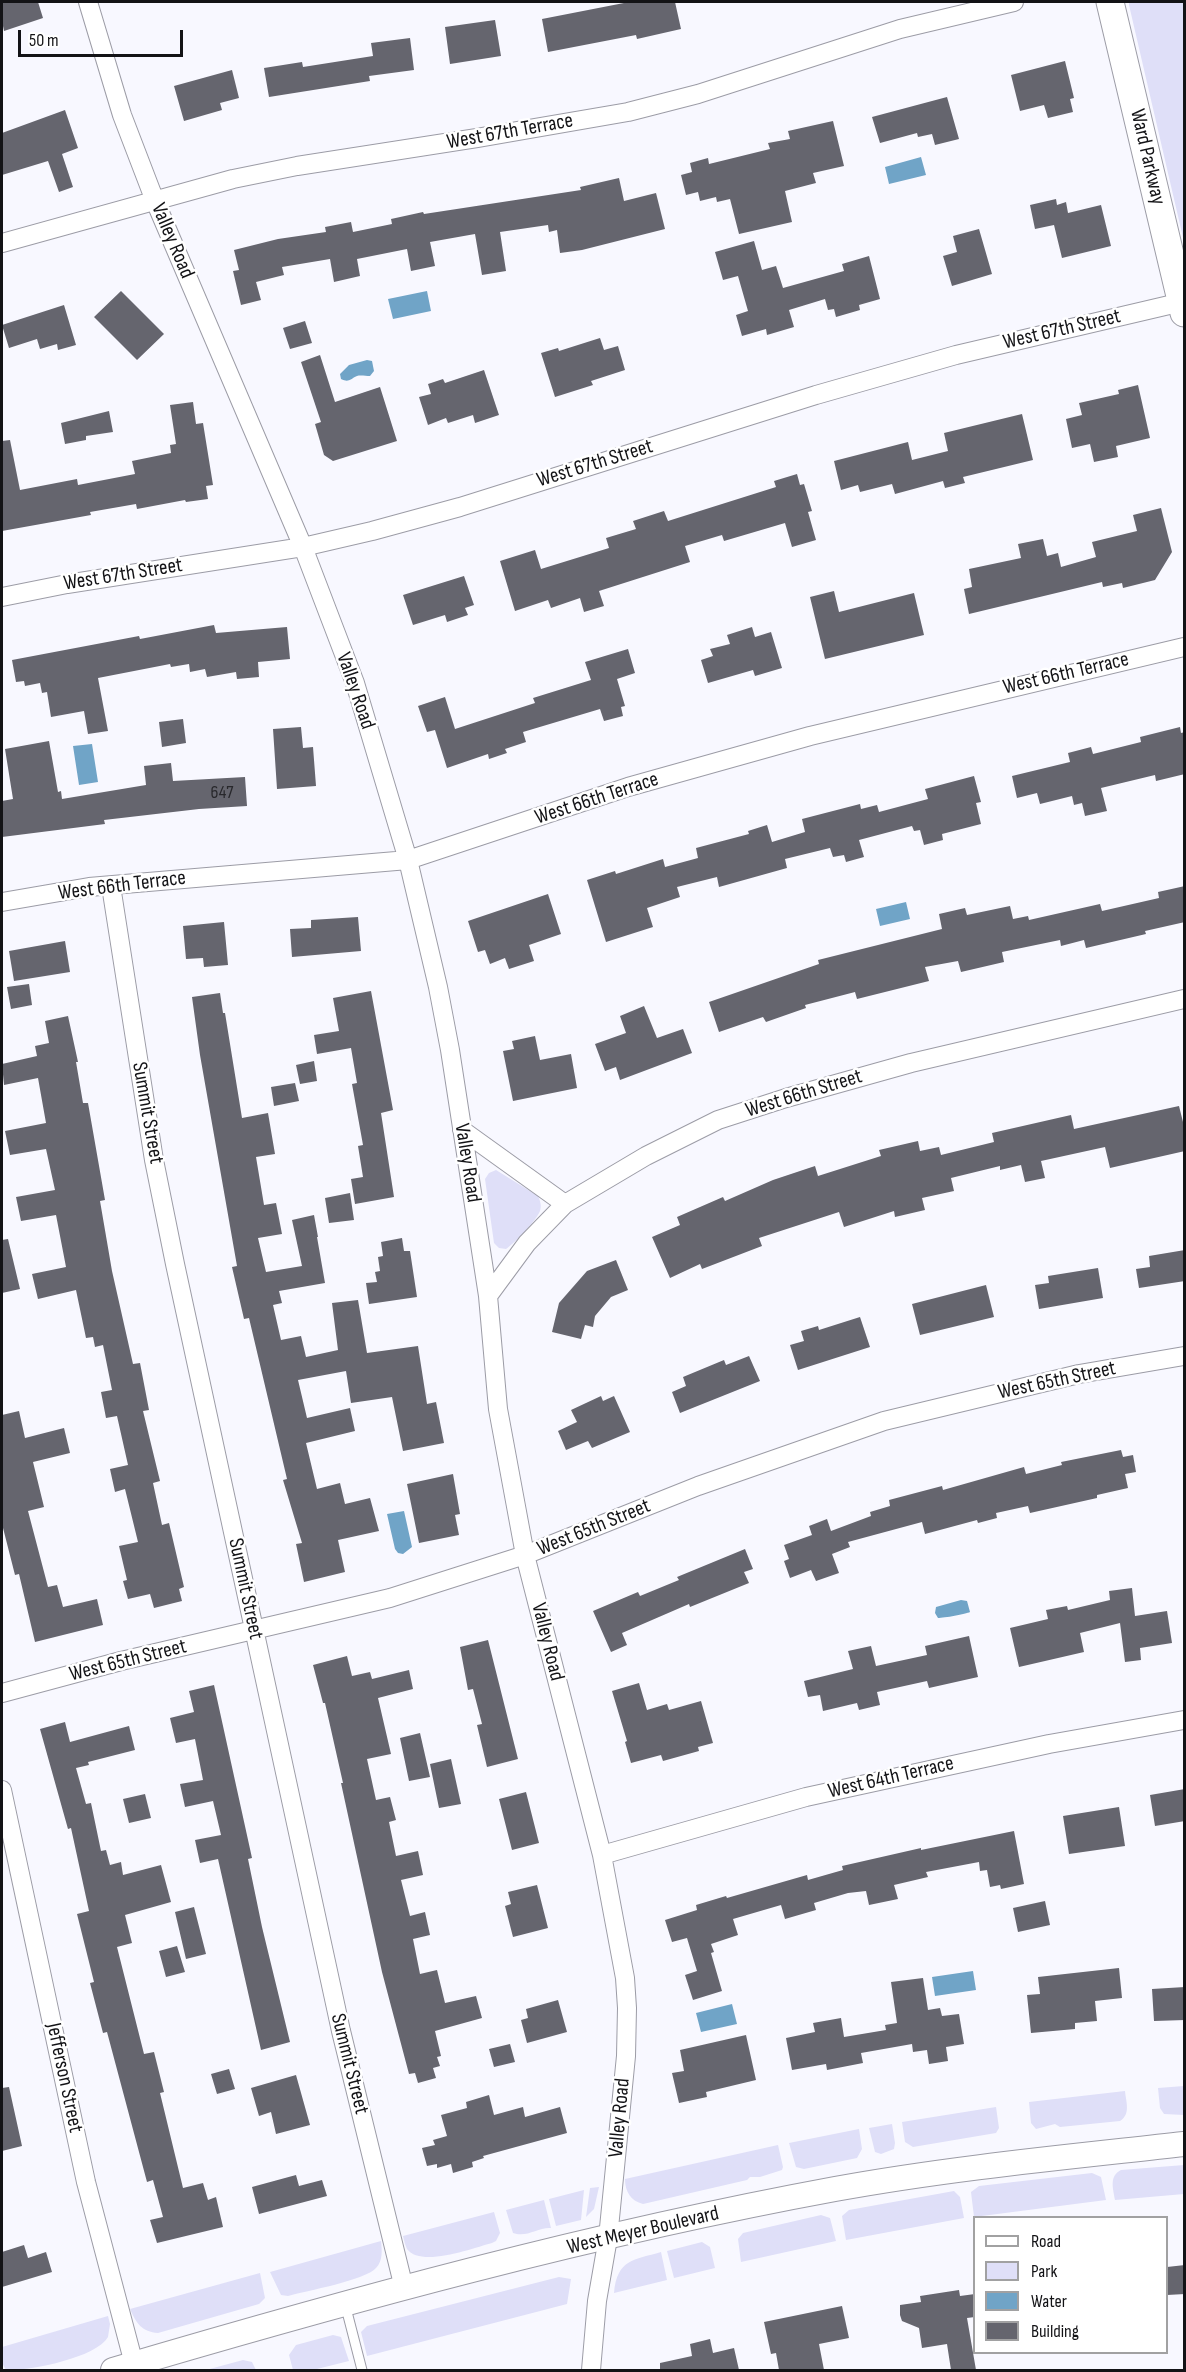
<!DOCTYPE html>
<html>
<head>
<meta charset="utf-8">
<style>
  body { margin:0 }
  #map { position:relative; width:1186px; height:2372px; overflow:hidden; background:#f8f8ff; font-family:"Sofia Sans Condensed",sans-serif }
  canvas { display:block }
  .frame { position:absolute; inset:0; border:3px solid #131316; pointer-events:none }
  .legend { position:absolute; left:973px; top:2216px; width:195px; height:138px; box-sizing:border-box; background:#fff; border:2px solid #a1a1a2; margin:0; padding:8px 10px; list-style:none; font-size:18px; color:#131316 }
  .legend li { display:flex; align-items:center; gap:12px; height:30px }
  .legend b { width:30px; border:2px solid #a1a1a2 }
  .scale { position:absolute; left:18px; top:30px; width:165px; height:27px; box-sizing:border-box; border:3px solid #131316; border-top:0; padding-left:8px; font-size:18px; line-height:21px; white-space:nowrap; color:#131316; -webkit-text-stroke:4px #fff; paint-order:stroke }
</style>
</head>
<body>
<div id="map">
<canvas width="1186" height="2372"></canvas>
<div class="frame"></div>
<ul class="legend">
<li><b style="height:8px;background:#fff"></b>Road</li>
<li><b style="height:16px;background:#dfdff8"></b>Park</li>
<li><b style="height:16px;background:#70a4c7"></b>Water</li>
<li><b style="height:16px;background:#65656e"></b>Building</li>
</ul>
<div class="scale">50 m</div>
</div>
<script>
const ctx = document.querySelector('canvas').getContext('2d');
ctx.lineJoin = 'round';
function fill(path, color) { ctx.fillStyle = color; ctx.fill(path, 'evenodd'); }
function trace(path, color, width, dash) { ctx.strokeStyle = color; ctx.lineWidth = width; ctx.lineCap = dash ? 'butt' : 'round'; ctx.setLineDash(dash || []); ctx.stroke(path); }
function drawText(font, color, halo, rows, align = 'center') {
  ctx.font = font + ' "Sofia Sans Condensed",sans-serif'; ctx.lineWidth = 5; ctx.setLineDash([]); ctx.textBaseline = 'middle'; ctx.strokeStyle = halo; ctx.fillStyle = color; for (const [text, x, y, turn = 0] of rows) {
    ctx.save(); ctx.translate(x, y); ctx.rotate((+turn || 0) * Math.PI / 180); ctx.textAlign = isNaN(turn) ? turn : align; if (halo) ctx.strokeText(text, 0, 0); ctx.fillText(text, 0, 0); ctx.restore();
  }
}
const green = new Path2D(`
  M1129,2H1184V242L1129,5Z
  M496,1170L538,1196C540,1201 542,1205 540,1211C536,1221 515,1243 506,1249L499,1248L494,1243L485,1179L489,1173Z
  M1184,2086V2115L1164,2114L1160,2108L1158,2088Z
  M1125,2091C1126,2102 1131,2114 1120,2121L1060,2127L1055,2124L1036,2129L1031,2123L1029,2102Z
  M996,2107L999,2128L996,2133L913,2147L905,2142L902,2122Z
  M892,2124L895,2143L894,2149L881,2154L875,2152L869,2128Z
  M859,2129L862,2149L857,2158L804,2169L796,2167L789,2143Z
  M778,2145L783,2167L782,2170L760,2177H750L747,2180L643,2204C631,2201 625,2192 625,2179Z
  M1184,2165V2194L1115,2200C1113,2188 1109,2176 1121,2170Z
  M1092,2173L1101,2177L1106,2200L974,2217L971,2192L979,2186Z
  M599,2187L594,2209L586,2217L590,2188Z
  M584,2190L581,2220L556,2226L549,2199Z
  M954,2191L960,2197L964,2218L846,2240L842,2216L849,2210Z
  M544,2200L551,2228C538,2227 527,2238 513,2233L506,2210Z
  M494,2212L500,2233L496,2241L492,2243C473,2248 421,2268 407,2249C405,2245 404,2240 403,2236Z
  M821,2215L830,2218L836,2241L741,2262L738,2239L743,2233Z
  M381,2241C382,2250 383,2261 376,2268C366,2280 306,2291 288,2296L281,2295L270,2272Z
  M702,2242L710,2247L715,2268L674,2278L667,2251Z
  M661,2252L667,2280L614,2293C617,2259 634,2260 661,2252Z
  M260,2273L265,2298L259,2304L158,2333C142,2332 136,2323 130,2309Z
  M559,2277L571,2279L567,2304L367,2356L361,2332L367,2326Z
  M108,2316L110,2324L108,2337C96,2358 29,2371 6,2370L2,2363V2347Z
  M333,2335L341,2337L349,2361L313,2370H293L289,2355L296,2345Z
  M243,2360L252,2362L256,2370H206Z`);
const water = new Path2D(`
  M921,157L926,175L889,184L885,167Z
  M427,291L431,311L393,319L388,299Z
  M367,360L372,361L374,371L370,376C366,376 360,375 357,376C350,379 349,383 341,379L340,374L349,365Z
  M92,744L98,782L79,785L73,746Z
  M906,902L910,919L880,926L876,909Z
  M404,1511L412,1547L403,1554L398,1553L395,1549L387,1514Z
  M961,1600L967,1601L970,1612C966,1614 944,1618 938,1618L935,1613L936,1607Z
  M973,1971L976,1990L935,1996L932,1977Z
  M732,2004L737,2024L701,2032L696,2013Z`);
const building = new Path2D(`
  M2,2H38L43,18L4,31L2,21Z
  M629,2H675L681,29L637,39L636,35L548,52L542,19Z
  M495,20L501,56L450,64L445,27Z
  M410,38L414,70L369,76L370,81L269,97L264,68L302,62L303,67L373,56L371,43Z
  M1065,61L1074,98L1070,99L1073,112L1048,118L1044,105L1020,111L1011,75Z
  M232,70L239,98L220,103L222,110L184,121L174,86Z
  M947,97L959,139L935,145L932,134L918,137L917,133L880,143L872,117Z
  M65,110L78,148L62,154L73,187L59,192L48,161L2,175V133Z
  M833,121L844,166L813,173L816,183L785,191L792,222L739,234L730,199L717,202L716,197L700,201L698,192L686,195L681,175L692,172L690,163L708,158L709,164L770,149L768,143L790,139L788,131Z
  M619,178L624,201L656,193L665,229L582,250L560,253L557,230L549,232L548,225L500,232L506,271L482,275L475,234L430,242L435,266L411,271L407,249L357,259L360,276L334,282L330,259L282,267L284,275L256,282L261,300L241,305L233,271L239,270L234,250L278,239L326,232L325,227L351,222L353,232L392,224L391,219L423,212L424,214L581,190L580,187Z
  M1056,199L1057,205L1066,202L1068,213L1101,205L1111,246L1062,258L1054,225L1035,229L1030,205Z
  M979,229L992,274L952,286L943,256L957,252L953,236Z
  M754,241L762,270L776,266L783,288L844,271L842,264L869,256L880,299L859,305L860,310L836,317L834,309L828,310L825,299L789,310L794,327L767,335L766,329L742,336L736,315L748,311L738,276L723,280L715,252Z
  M121,291L164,334L137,360L94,317Z
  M64,305L76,345L58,350L57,344L40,349L37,339L9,348L2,325Z
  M305,321L312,343L290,349L283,328Z
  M600,338L604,350L618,346L625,370L591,381L593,385L555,397L541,353L558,348L559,351Z
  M320,355L335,402L380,387L397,441L333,461L324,455L315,424L321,422L301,362Z
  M484,370L499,415L475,423L473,415L448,423L446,418L428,425L419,397L431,394L428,384L443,379L445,383Z
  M1138,385L1150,438L1116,446L1118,457L1094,462L1090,444L1072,448L1066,419L1082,415L1079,403L1119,394L1118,390Z
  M193,402L196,424L203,423L213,485L206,486L208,499L186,502L185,500L137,509L136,504L90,512L91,515L2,531V441L10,440L20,490L77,479L78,485L135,474L132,461L171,453L170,445L176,444L170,405Z
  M109,411L113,432L86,436V440L65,444L61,423Z
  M1022,414L1033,460L963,477L965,483L945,488L943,481L895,494L892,484L860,492L858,485L841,490L834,461L908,442L912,460L948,451L944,433Z
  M797,474L800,485L804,484L812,511L808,512L816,540L792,547L785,523L724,541L722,535L685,546L690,562L599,591L604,606L584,612L580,598L551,608L548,600L515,611L500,561L535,550L541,569L609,548L606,538L636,529L633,521L664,511L668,521L776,487L774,481Z
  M1161,508L1172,552L1155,580L1123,588L1122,583L1103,587L1102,582L969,614L964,589L972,587L969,569L1021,558L1018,544L1043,539L1047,556L1058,553L1061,567L1096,557L1092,542L1137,531L1133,515Z
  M464,576L474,605L465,608L468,615L447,622L445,615L413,625L403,595Z
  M834,591L839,612L914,593L924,635L825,659L810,597Z
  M214,625L216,633L287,627L290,659L258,662L259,677L237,679L236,672L207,677L205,669L190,672L189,664L171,667L170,664L98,678L108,731L88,734L84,711L51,717L47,692L42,693L40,683L25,686L24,681L16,682L12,660L139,636L140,639Z
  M752,627L755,637L771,632L782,668L755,676L753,670L708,683L701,660L713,656L710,649L730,644L727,635Z
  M628,649L635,673L617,679L625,706L621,707L623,716L604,721L600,709L523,732L526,742L505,749L507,753L489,759L488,754L447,768L435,730L427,732L418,706L445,697L455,729L535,703L533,698L591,680L585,662Z
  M183,719L186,743L162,747L159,722Z
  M301,727L303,748L313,747L316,786L277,789L273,729Z
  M1180,727L1181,733L1185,732V774L1156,781L1155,775L1101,788L1107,811L1085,816L1082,803L1074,805L1072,796L1040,804L1037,793L1017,798L1012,776L1070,762L1068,753L1091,747L1093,754L1141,742L1140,737Z
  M49,741L58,792L61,791L62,799L146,785L144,766L171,763L173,781L245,777L247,806L199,809L104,820L105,824L2,837V801L13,799L5,749Z
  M974,776L981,802L976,803L981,824L942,834L943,840L924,845L920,830L914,831L912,826L859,840L864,857L846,862L844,855L833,857L830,848L785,859L787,868L719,887L717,877L677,887L680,897L647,908L653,927L606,942L587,880L615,871L616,874L663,859L665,867L698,858L696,848L749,834L748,831L767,825L772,842L805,832L802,819L860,804L861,809L877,805L879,812L928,799L925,789Z
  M1185,886V922L1145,931L1146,934L1086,948L1084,940L1061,946L1060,940L1002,952L1004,962L961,972L958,961L925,967L929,981L857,999L855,992L805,1005L806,1008L766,1022L763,1017L719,1032L709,1002L819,964L818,960L942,929L939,914L965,908L967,915L1010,906L1013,919L1028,916L1029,920L1100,904L1102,911L1159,898L1158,892Z
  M548,894L561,934L529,945L534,961L509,969L505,958L490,964L485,950L478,952L468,921Z
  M358,917L361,951L292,957L290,929L311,928V920Z
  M224,922L228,965L204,967L203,958L186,959L183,926Z
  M65,941L70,972L14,981L9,951Z
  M29,984L32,1005L11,1009L7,987Z
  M371,991L393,1110L381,1113L394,1197L355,1204L351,1179L363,1177L358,1146L363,1145L352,1084L357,1083L351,1048L317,1054L314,1035L339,1031L333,998Z
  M220,993L223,1013H225L242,1118L268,1113L275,1154L256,1157L264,1205L276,1203L282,1234L258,1238L266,1272L302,1266L292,1220L314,1215L318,1237H317L325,1283L279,1291L282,1303L273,1305L281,1340L301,1336L306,1357L338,1350L332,1303L358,1300L367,1353L418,1346L427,1404L436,1402L444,1443L403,1451L392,1397L351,1403L346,1371L298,1380L307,1418L350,1408L355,1431L306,1443L317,1489L340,1483L345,1504L370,1498L379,1531L338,1540L345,1572L304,1582L296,1544L302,1543L283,1480L287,1479L249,1318L244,1319L232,1267L237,1266L200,1055L192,997Z
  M644,1006L657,1038L683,1029L692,1053L620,1080L616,1067L605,1071L595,1044L626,1033L620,1016Z
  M68,1016L78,1062H76L83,1103H88L105,1200L100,1201L112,1271L133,1364L140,1363L149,1410L143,1411L160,1481L153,1483L162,1525L169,1523L184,1587L179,1589L182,1601L154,1608L150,1594L128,1599L123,1581L127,1580L119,1546L138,1542L125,1489L115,1492L110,1469L128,1465L117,1416L106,1418L101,1392L112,1390L103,1345L95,1347L93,1337L86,1338L76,1290L38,1299L32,1274L66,1267L56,1215L21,1221L16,1197L55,1190L46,1149L10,1155L5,1131L46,1123L38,1078L4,1085L2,1064L37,1056L35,1046L49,1043L45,1021Z
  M535,1036L540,1060L571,1054L577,1088L513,1101L503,1051L514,1049L512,1041Z
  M314,1061L317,1081L300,1084L296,1065Z
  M295,1083L299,1101L274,1106L271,1087Z
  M1179,1106L1185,1130V1151L1110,1168L1105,1147L1041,1161L1045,1178L1025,1182L1021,1165L1000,1170V1166L951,1178L954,1191L922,1198L925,1210L895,1217L894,1211L844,1227L839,1212L759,1238L762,1246L702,1269L700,1264L670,1278L652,1237L680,1225L677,1217L723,1197L725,1201L773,1180L815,1166L818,1176L881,1156L879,1150L918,1141L920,1151L939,1147L941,1155L994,1142L992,1133L1071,1115L1074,1129Z
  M350,1193L354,1220L329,1223L325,1198Z
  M402,1238L404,1251H410L417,1297L369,1304L366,1283L377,1282L375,1272L380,1271L378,1257L383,1256L381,1242Z
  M8,1239L20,1289L2,1293V1240Z
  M1185,1250V1281L1139,1288L1136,1269L1150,1267L1149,1256Z
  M616,1260L628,1290L611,1297L595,1316L593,1327L585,1325L581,1339L552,1332L559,1303L587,1271Z
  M1098,1268L1103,1298L1039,1309L1035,1285L1049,1283L1048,1276Z
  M986,1285L994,1317L920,1335L912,1304Z
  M860,1317L870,1347L798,1370L790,1345L804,1341L801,1331L818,1326L819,1330Z
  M749,1356L760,1381L680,1413L672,1392L686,1386L683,1377L724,1360L726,1365Z
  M601,1396L603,1401L614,1396L630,1432L592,1448L588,1441L566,1450L558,1431L577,1422L571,1410Z
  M19,1411L25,1438L64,1428L70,1453L33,1462L44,1507L28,1511L48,1587L57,1585L63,1607L97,1599L103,1625L35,1642L19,1574L15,1575L2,1524V1415Z
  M1121,1450L1123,1457L1133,1455L1136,1472L1125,1474L1128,1488L1097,1495V1498L1030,1513L1028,1506L996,1513L997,1518L978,1523L977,1520L925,1534L922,1522L848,1542L850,1547L832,1554L839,1573L816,1581L811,1570L790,1578L784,1561L789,1559L784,1545L812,1535L809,1526L827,1519L831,1531L871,1516L870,1512L890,1506L889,1500L942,1486L943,1490L1024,1467L1026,1474L1062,1465L1061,1462Z
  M453,1474L460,1514L455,1515L459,1535L419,1543L407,1484Z
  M745,1549L753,1569L744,1572L749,1583L690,1607L689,1604L622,1633L627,1645L611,1652L593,1611L638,1592L640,1596L679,1580L677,1577Z
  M1132,1588L1135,1616L1167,1611L1172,1643L1140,1648L1141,1660L1125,1662L1120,1623L1080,1633L1084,1652L1019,1667L1010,1628L1048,1619L1046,1610L1067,1606L1068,1610L1110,1600L1109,1591Z
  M969,1636L978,1677L929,1688L927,1681L877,1692L880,1705L859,1710L857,1703L823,1711L820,1695L808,1697L804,1681L853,1669L848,1651L871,1646L876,1666L927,1655L925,1646Z
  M488,1640L518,1759L487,1767L477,1725L482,1724L473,1689L468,1690L460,1647Z
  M347,1656L352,1676L370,1672L372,1679L409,1670L413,1689L378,1698L391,1754L367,1759L376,1800L390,1797L396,1820L389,1822L396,1856L418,1851L423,1875L401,1880L410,1916L425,1912L430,1935L413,1939L420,1974L437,1970L445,2003L476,1996L482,2018L435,2031L441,2056L437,2057L440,2066L433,2068L436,2078L418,2083L415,2073L409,2074L382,1972L341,1783H343L325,1703H323L313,1665Z
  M639,1683L647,1710L667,1704L669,1710L701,1701L713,1743L698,1747L699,1751L663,1761L661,1755L631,1763L625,1742L627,1741L612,1691Z
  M214,1685L252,1858L248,1859L262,1927L290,2042L261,2050L218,1859L200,1863L195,1840L221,1835L213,1801L185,1807L180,1784L203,1780L195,1739L176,1743L170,1718L194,1712L189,1691Z
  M65,1722L70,1742L129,1726L135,1750L88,1762L89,1765L76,1768L86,1804L91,1803L101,1851L106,1850L110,1865L121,1862L123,1875L161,1865L171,1902L125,1915L132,1943L117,1947L144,2054L154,2052L164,2092L160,2093L183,2188L203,2183L208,2200L216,2197L223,2227L157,2243L150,2220L163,2217L153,2180L147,2182L107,2032L103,2033L90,1983L94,1982L77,1914L89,1911L71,1828L68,1829L40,1729Z
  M420,1733L430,1777L409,1781L400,1738Z
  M451,1759L461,1804L439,1808L430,1764Z
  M1185,1789V1821L1155,1826L1150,1795Z
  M526,1792L539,1843L512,1850L499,1799Z
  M145,1794L151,1818L129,1823L123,1799Z
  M1119,1807L1125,1846L1069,1854L1063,1816Z
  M1014,1831L1024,1884L1001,1889L1000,1885L990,1887L987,1870L980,1871L979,1862L926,1872L928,1877L894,1885L898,1899L869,1905L866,1891L848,1893L814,1903L816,1910L785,1919L781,1905L733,1919L738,1935L711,1944L714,1952L711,1953L722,1991L693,2000L685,1975L697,1971L687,1938L672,1942L665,1920L697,1910L696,1905L726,1896L727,1898L807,1875L808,1880L843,1870L842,1866L921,1848V1850Z
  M537,1885L548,1928L513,1937L505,1906L511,1904L508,1892Z
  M1045,1901L1050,1925L1018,1932L1013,1908Z
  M194,1907L206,1954L186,1959L175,1912Z
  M177,1946L185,1972L166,1977L159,1951Z
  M1119,1968L1122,1998L1095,2001L1097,2021L1075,2023V2029L1031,2033L1027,1995L1040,1994L1038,1977Z
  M923,1978L928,2010L940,2008L942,2016L959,2014L964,2044L946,2047L948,2061L929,2064L927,2050L913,2052L912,2044L861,2053L863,2063L827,2070L826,2064L792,2070L786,2038L815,2032L813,2023L841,2018L844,2037L886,2030L885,2025L897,2023L891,1982Z
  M1185,1987V2020L1154,2021L1152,1989Z
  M558,2000L567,2032L527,2043L521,2020L528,2018L526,2009Z
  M746,2035L756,2080L706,2092L707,2097L679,2103L672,2073L684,2071L680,2050Z
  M510,2044L515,2062L494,2067L489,2049Z
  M229,2069L235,2089L217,2094L211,2074Z
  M296,2075L310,2125L276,2134L271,2112L259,2116L251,2088Z
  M9,2087L22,2146L2,2151V2088Z
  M489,2095L494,2115L523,2107L525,2117L560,2107L567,2133L483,2156L484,2158L472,2162L473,2167L453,2173L451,2164L437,2168V2164L427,2166L422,2148L435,2145L433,2140L447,2136L441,2115L467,2108L466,2102Z
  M296,2175L299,2186L322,2180L327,2196L259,2214L252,2187Z
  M24,2245L28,2258L46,2252L52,2272L2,2287V2252Z
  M1185,2265V2294L1167,2295V2267Z
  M959,2290L960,2296L975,2294V2317L967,2318L976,2370H951L947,2344L922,2348L919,2328L902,2321L900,2315V2305L921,2302L920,2296Z
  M842,2306L849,2338L819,2344L824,2370H779L776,2353L771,2354L764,2322Z
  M710,2339L713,2353L734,2348L739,2370H660V2363L692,2356L690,2344Z`);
const service = new Path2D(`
  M345,2304L362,2370`);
const minor = new Path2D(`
  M88,2L122,115L155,201L303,547L355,683L408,860L438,987L450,1050L488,1296L498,1409L525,1555L602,1855L625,1978L627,2008L626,2056L608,2238L597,2301L591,2370
  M2,243L233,179L297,166L477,138L628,112L698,94L900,29L1014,2
  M2,597L67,584L303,547L372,531L460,507L816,395L956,355L1182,302
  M111,886L154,1160L175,1264L341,2031L404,2288
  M2,902L89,887L408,860L628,787L810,736L1184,647
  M462,1130L565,1204L646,1156L718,1120L786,1098L911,1063L1184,999
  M488,1296L527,1243L565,1204
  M2,1693L121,1661L390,1598L525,1555L698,1486L884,1421L1079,1374L1184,1356
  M2,1790L86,2182L134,2364
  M602,1855L806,1797L1049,1744L1184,1720`);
const secondary = new Path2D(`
  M113,2370C350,2300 591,2234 835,2189C950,2168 1068,2157 1184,2144`);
const primary = new Path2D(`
  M1110,2L1184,313`);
const numberNames = [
  ["647",222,793]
];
const streetNames = [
  ["West 67th Terrace",510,132,-10],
  ["Ward Parkway",1147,157,77],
  ["Valley Road",172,241,67],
  ["West 67th Street",1062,330,-13],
  ["West 67th Street",595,464,-17],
  ["West 67th Street",123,575,-9],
  ["West 66th Terrace",1066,674,-13],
  ["Valley Road",355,691,71],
  ["West 66th Terrace",597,799,-18],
  ["West 66th Terrace",122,886,-7],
  ["West 66th Street",804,1094,-17],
  ["Summit Street",147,1113,80],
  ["Valley Road",467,1163,81],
  ["West 65th Street",1057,1381,-12],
  ["West 65th Street",594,1528,-22],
  ["Summit Street",245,1589,78],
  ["Valley Road",547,1642,76],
  ["West 65th Street",128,1661,-14],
  ["West 64th Terrace",891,1778,-13],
  ["Summit Street",349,2064,76],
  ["Jefferson Street",64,2078,78],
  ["Valley Road",620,2118,-85],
  ["West Meyer Boulevard",643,2231,-13]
];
fill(green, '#dfdff8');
fill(water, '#70a4c7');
fill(building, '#65656e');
trace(service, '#9c9ca6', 11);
trace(minor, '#9c9ca6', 20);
trace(secondary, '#9c9ca6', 26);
trace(primary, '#9c9ca6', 29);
trace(service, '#fff', 9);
trace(minor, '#fff', 18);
trace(secondary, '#fff', 24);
trace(primary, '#fff', 27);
drawText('18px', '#28282c', null, numberNames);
drawText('21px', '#131316', '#fff', streetNames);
</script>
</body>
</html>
